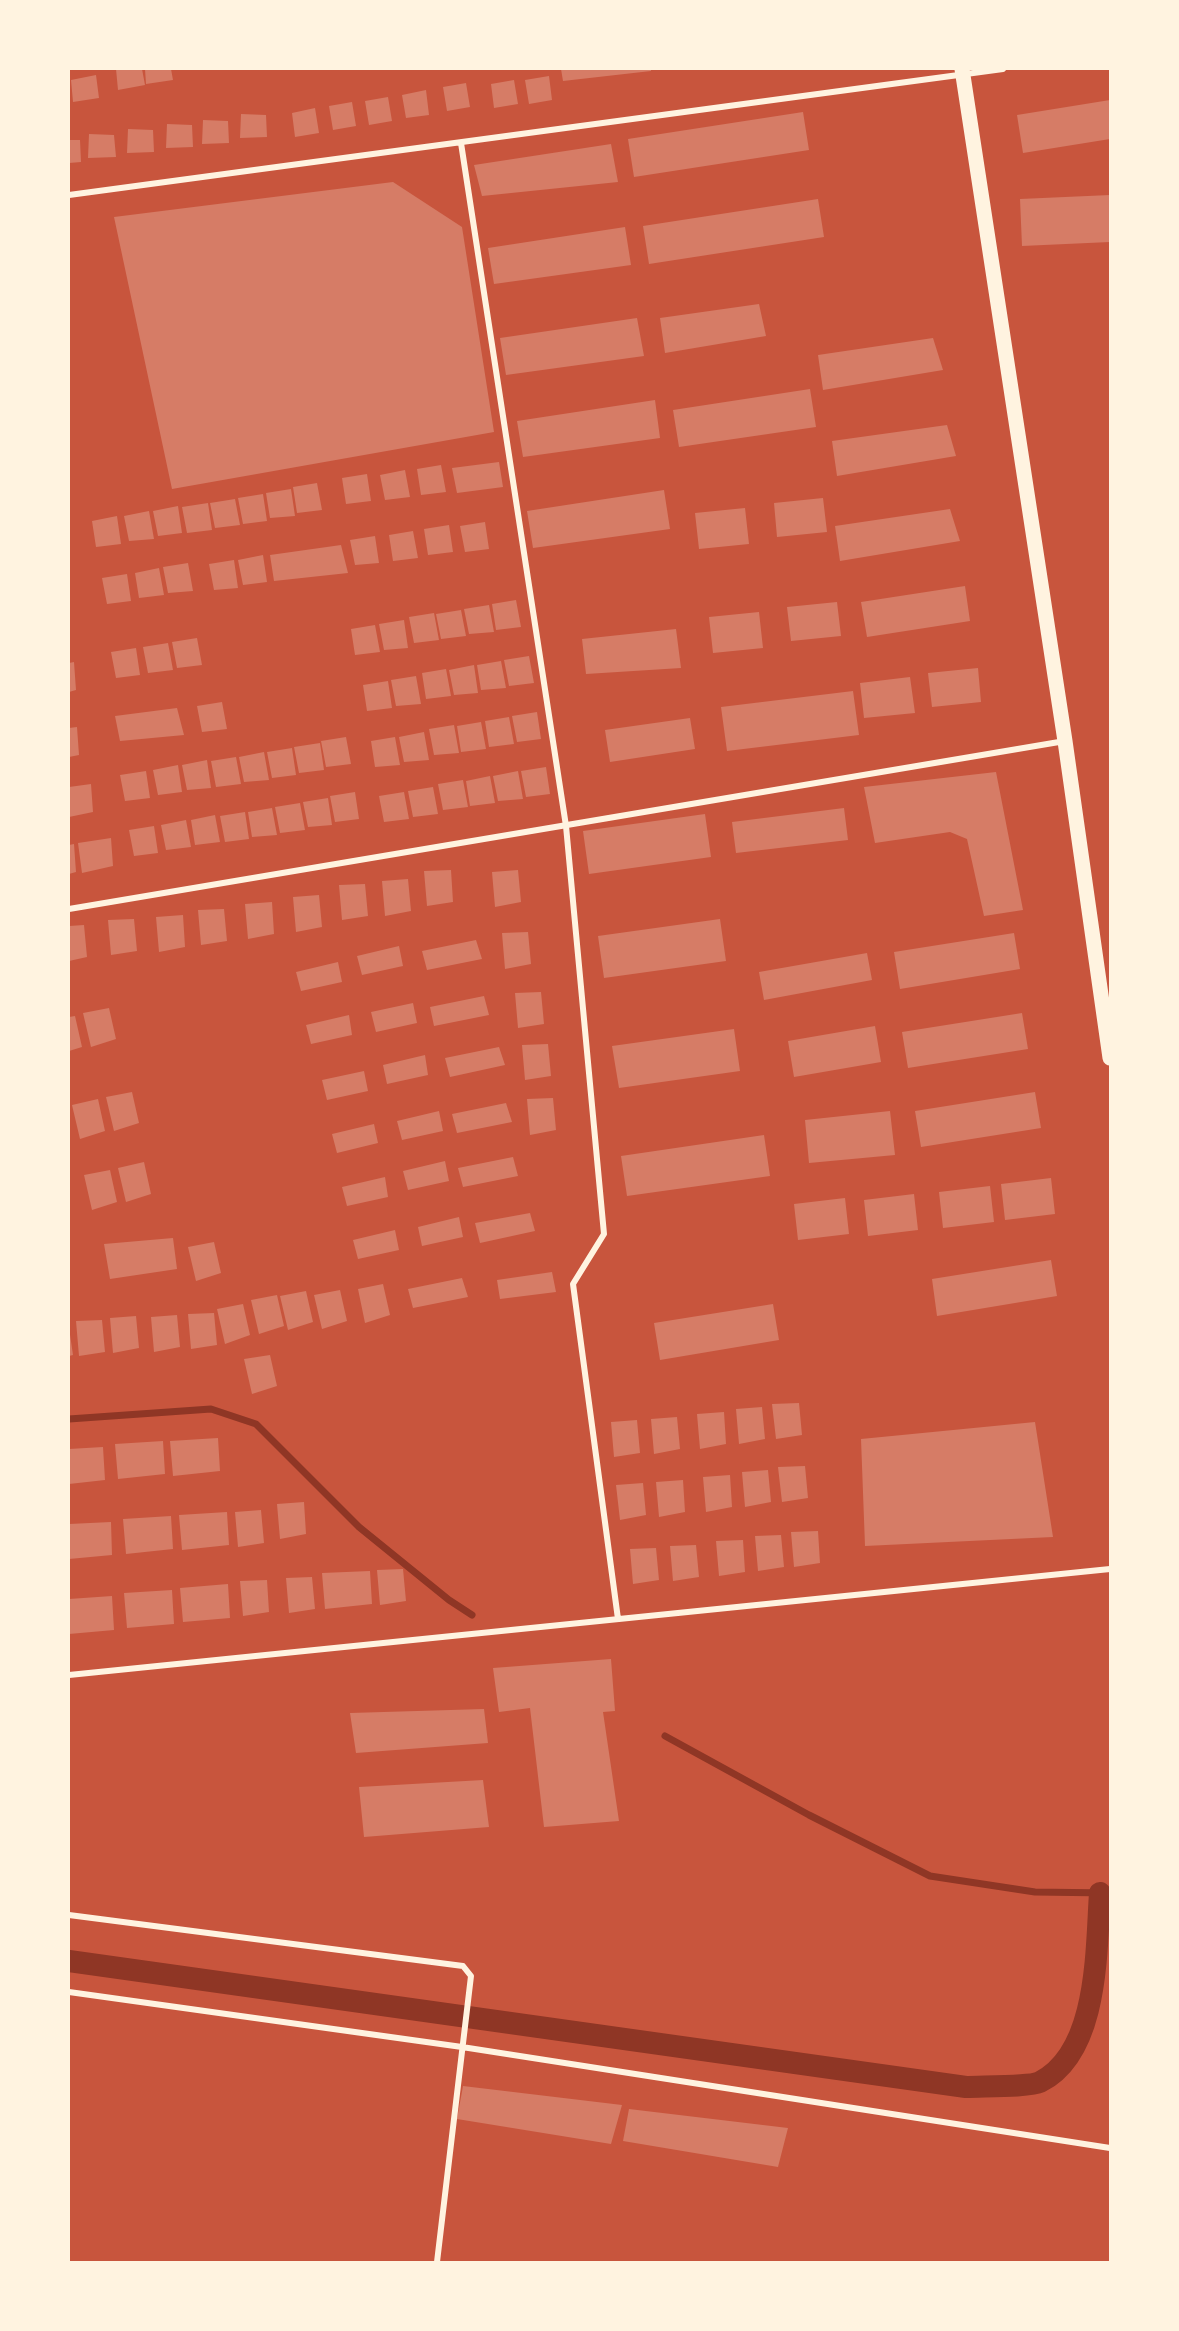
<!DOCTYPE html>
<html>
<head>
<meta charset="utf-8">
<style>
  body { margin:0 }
  #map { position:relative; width:1179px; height:2331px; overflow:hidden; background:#c8553d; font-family:Lato,sans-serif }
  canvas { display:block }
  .frame { position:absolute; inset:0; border:70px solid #fff3e0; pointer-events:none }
</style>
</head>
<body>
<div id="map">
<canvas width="1179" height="2331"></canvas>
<div class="frame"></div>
</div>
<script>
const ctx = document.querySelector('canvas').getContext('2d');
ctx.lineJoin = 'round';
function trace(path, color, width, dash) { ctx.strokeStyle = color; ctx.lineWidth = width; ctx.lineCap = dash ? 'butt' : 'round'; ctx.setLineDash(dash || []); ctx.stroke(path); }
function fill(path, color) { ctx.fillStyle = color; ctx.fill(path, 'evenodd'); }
const stream = new Path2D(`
  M69,1419L211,1409L256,1424L359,1527L449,1600L472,1615
  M665,1736L809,1815L930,1876L1035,1892L1110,1893`);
const canal = new Path2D(`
  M69,1961L966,2087C980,2086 1030,2087 1040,2082C1099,2052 1096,1950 1100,1893`);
const building = new Path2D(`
  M116,69H142L145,85L118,90Z
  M145,69H171L173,80L146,84Z
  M561,69H651V71L563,81Z
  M96,75L99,98L73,102L71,80Z
  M549,76L552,100L529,104L525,80Z
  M514,80L518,104L494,108L491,84Z
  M466,83L470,107L447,111L443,87Z
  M426,90L429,115L406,118L402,95Z
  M388,97L392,121L369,125L365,101Z
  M1110,100V139L1023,153L1017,115Z
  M352,102L356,126L333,130L329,106Z
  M315,108L319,133L295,137L292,113Z
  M803,112L809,150L634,177L628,139Z
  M241,114L266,115L267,137L240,138Z
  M203,120L228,121L229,143L202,144Z
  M167,124L192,125L193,147L166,148Z
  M128,129L153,130L154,152L127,153Z
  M89,134L114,135L116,157L88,158Z
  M69,140H80L81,162L69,163Z
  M611,144L618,182L482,196L474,165Z
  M393,182L462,227L494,432L172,489L114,217Z
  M1110,195V242L1022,246L1020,199Z
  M818,199L824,237L649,264L643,226Z
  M625,227L631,265L494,284L488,248Z
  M759,304L766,336L665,353L660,318Z
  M637,318L644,356L506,375L500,338Z
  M933,338L943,370L823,390L818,355Z
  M810,389L816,427L679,447L673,410Z
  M655,400L660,438L523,457L517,421Z
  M947,425L956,456L837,476L832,441Z
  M499,462L503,487L457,493L452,468Z
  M441,465L446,492L421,495L417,469Z
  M405,470L410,497L385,500L380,475Z
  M367,474L371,501L346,504L342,478Z
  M317,483L322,510L297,513L293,487Z
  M291,489L295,516L270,518L266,493Z
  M664,490L670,529L533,548L527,511Z
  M263,494L267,521L243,524L238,498Z
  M823,498L827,532L777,537L774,503Z
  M235,499L240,525L215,528L210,503Z
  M208,503L212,530L187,533L182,507Z
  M178,506L182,533L158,536L153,511Z
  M745,508L749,544L699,549L695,513Z
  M950,509L960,541L840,561L835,526Z
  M149,511L154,539L129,541L124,516Z
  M117,516L121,544L96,547L92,521Z
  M485,522L489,549L465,552L460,526Z
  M449,525L453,552L428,555L424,529Z
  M413,531L418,558L393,561L389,535Z
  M375,536L379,563L355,565L350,540Z
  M341,545L348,573L274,581L270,555Z
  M263,555L267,582L243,585L238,560Z
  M234,560L238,588L214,590L209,564Z
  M188,563L193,591L168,593L163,567Z
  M159,568L164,595L139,598L135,573Z
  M127,574L131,601L107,604L102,578Z
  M965,586L970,621L867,637L861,602Z
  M516,600L521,627L496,630L492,604Z
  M837,602L841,636L791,641L787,607Z
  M489,605L494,632L469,634L464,609Z
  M461,610L466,636L441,639L436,614Z
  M759,612L763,648L713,653L709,617Z
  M434,613L439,640L414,643L409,617Z
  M404,620L408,648L384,650L379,624Z
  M375,625L380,652L355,655L351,629Z
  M676,629L681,668L586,674L582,639Z
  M197,638L202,665L177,668L172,642Z
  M168,643L173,670L148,673L143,647Z
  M136,648L140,675L116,678L111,652Z
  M529,656L534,683L509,686L504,660Z
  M501,661L506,688L481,690L477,665Z
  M74,662L76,690L69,692V663Z
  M474,665L478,693L454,695L449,670Z
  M978,668L981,702L932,707L928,673Z
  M446,669L451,696L426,699L422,673Z
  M416,676L421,704L396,706L391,680Z
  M910,677L915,713L864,718L860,683Z
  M388,681L392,708L367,711L363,685Z
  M853,691L859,735L727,751L721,707Z
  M222,702L227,729L202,732L197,706Z
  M177,708L184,735L120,741L115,716Z
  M537,712L541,739L517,742L512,716Z
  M509,717L514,744L489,747L485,721Z
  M690,718L695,749L610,762L605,730Z
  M481,722L486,749L461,752L457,726Z
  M454,725L459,753L434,755L429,729Z
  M77,727L79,755L69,757V728Z
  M424,732L429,760L404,762L399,737Z
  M346,737L351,764L326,767L321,741Z
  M395,737L400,765L375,767L371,741Z
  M320,743L324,770L299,773L294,747Z
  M292,748L296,775L272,778L267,752Z
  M264,752L269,780L244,782L239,757Z
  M236,757L241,784L216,787L211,761Z
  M207,760L211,788L187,790L182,765Z
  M178,765L182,792L158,795L153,770Z
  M546,767L550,794L526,797L521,771Z
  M146,771L150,798L125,801L120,775Z
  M518,771L523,799L498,801L493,776Z
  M996,772L1023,910L984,916L967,839L950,832L875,843L864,787Z
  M490,776L495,803L470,806L466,781Z
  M463,780L468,807L443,810L438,784Z
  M91,784L93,812L69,817V787Z
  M433,787L438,814L413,817L408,791Z
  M355,792L359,819L335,822L330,796Z
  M404,792L409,819L384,822L379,796Z
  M328,798L332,825L308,827L303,802Z
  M300,803L305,830L280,833L275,807Z
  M272,808L277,835L252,837L248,812Z
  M844,808L848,840L736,853L732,822Z
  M245,812L249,839L225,842L220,816Z
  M705,814L711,857L589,874L583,831Z
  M215,815L220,842L195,845L191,820Z
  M186,820L191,847L166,850L161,825Z
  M154,826L158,853L134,856L129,830Z
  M111,838L113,866L82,873L78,843Z
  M74,844L76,872L69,874V845Z
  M451,870L453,902L427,906L424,871Z
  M518,870L521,902L495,907L492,872Z
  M408,879L411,911L385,916L382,881Z
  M365,884L368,916L342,920L339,885Z
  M319,895L322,927L296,932L293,897Z
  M272,902L274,934L248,939L245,904Z
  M224,909L227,941L201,945L198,910Z
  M183,915L185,947L159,952L156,917Z
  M134,919L137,951L111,955L108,920Z
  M720,919L726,961L604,978L598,936Z
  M84,925L87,957L69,961V926Z
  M528,932L531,964L505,969L502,933Z
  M1014,933L1020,969L900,989L894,952Z
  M476,940L482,959L427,970L422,951Z
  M399,946L403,966L362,975L357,956Z
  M867,953L872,980L764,1000L759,972Z
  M338,962L342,982L301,991L296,972Z
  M541,992L544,1024L518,1028L515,993Z
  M484,996L489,1015L434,1026L430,1007Z
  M413,1003L417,1023L376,1032L371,1012Z
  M109,1008L116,1039L91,1047L83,1013Z
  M1022,1013L1028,1049L908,1068L902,1032Z
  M349,1015L352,1035L311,1044L306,1025Z
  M75,1016L82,1047L69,1051V1017Z
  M875,1026L881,1062L794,1077L788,1041Z
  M734,1029L740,1071L619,1088L612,1046Z
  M548,1044L551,1076L525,1080L522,1045Z
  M499,1047L505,1065L450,1077L445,1058Z
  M425,1055L428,1075L387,1084L383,1065Z
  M364,1071L368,1091L327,1100L322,1080Z
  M132,1092L139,1123L114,1131L106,1097Z
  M1035,1092L1041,1128L921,1147L915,1111Z
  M553,1098L556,1130L530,1135L527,1099Z
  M98,1099L105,1131L80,1139L72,1105Z
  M506,1103L512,1122L457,1133L452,1114Z
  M439,1111L443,1131L402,1140L397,1121Z
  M890,1111L895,1155L809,1163L805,1120Z
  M374,1124L378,1143L337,1153L332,1134Z
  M764,1135L770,1176L627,1196L621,1156Z
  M513,1157L518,1176L463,1187L458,1168Z
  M445,1161L449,1181L408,1190L403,1171Z
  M144,1162L151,1194L126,1202L118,1168Z
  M110,1170L117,1202L92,1210L84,1175Z
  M385,1177L388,1197L347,1206L342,1187Z
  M1051,1178L1055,1214L1005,1220L1001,1184Z
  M990,1186L994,1222L943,1228L939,1192Z
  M914,1194L918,1230L868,1236L864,1200Z
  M845,1198L849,1234L798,1240L794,1204Z
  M530,1213L535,1231L480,1243L475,1223Z
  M459,1217L463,1237L422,1246L418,1227Z
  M395,1230L399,1250L358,1259L353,1240Z
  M173,1238L177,1269L110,1279L104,1244Z
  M214,1242L221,1273L196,1281L188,1247Z
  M1051,1260L1057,1296L937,1316L932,1279Z
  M552,1272L556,1292L500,1299L497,1280Z
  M462,1278L468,1297L413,1308L408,1289Z
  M383,1284L390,1315L365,1323L358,1289Z
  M340,1290L347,1321L322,1329L314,1295Z
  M306,1291L313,1322L288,1330L280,1296Z
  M277,1295L284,1326L259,1334L251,1300Z
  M243,1304L250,1335L225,1344L217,1309Z
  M773,1304L779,1340L660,1360L654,1323Z
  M214,1313L217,1345L191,1349L188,1314Z
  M177,1315L180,1347L154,1352L151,1317Z
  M136,1316L139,1348L113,1353L110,1318Z
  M102,1320L105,1352L79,1356L76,1321Z
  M69,1328L73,1355L69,1356Z
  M270,1355L277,1386L252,1394L244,1359Z
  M799,1403L802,1435L776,1439L772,1404Z
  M762,1407L765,1439L739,1444L736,1409Z
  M724,1412L726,1444L700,1449L697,1414Z
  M677,1417L680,1449L654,1454L651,1419Z
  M637,1420L640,1453L614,1457L611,1422Z
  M1035,1422L1053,1537L865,1546L861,1439Z
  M218,1438L220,1471L173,1476L170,1441Z
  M163,1441L165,1474L118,1479L115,1444Z
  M103,1447L105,1480L69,1484V1449Z
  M805,1466L808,1498L782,1502L778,1467Z
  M768,1470L771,1502L745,1507L742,1472Z
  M730,1475L732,1507L706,1512L703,1477Z
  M683,1480L685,1512L659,1517L656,1482Z
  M643,1483L646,1515L620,1520L616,1485Z
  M304,1502L306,1534L280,1539L277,1504Z
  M261,1510L264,1543L238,1547L235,1512Z
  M227,1512L229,1545L182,1550L179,1515Z
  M171,1516L173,1549L126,1554L123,1519Z
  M111,1522L112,1555L69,1559V1524Z
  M818,1531L820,1563L794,1567L791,1532Z
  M781,1535L784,1567L758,1571L755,1536Z
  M743,1540L745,1572L719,1576L716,1541Z
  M696,1545L699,1577L673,1581L670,1546Z
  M656,1548L659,1580L633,1584L630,1549Z
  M403,1569L406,1601L380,1605L377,1570Z
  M370,1571L372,1604L325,1609L322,1573Z
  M312,1577L315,1609L289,1613L286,1578Z
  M267,1580L269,1612L243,1616L240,1581Z
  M228,1584L230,1618L183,1622L180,1588Z
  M172,1590L174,1624L127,1628L124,1593Z
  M112,1596L114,1630L69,1634V1599Z
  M611,1659L615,1711L603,1712L619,1821L544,1827L530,1708L499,1712L493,1668Z
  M484,1709L488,1743L356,1753L350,1713Z
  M483,1780L489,1827L364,1837L359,1787Z
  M463,2086L622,2105L611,2144L457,2119Z
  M629,2109L788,2128L778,2167L623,2141Z`);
const minor = new Path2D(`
  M461,143L566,826L604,1234L573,1284L618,1619
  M69,195L1003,69
  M69,909L1065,741
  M69,1675L1110,1569
  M69,1915L463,1966L471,1976L437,2262
  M69,1992L462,2047L1110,2148`);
const primary = new Path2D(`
  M962,69L1065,741L1110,1058`);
trace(stream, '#8f3625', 7);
trace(canal, '#8f3625', 22);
fill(building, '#d67c66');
trace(minor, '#fff3e0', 6);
trace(primary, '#fff3e0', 15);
</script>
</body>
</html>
